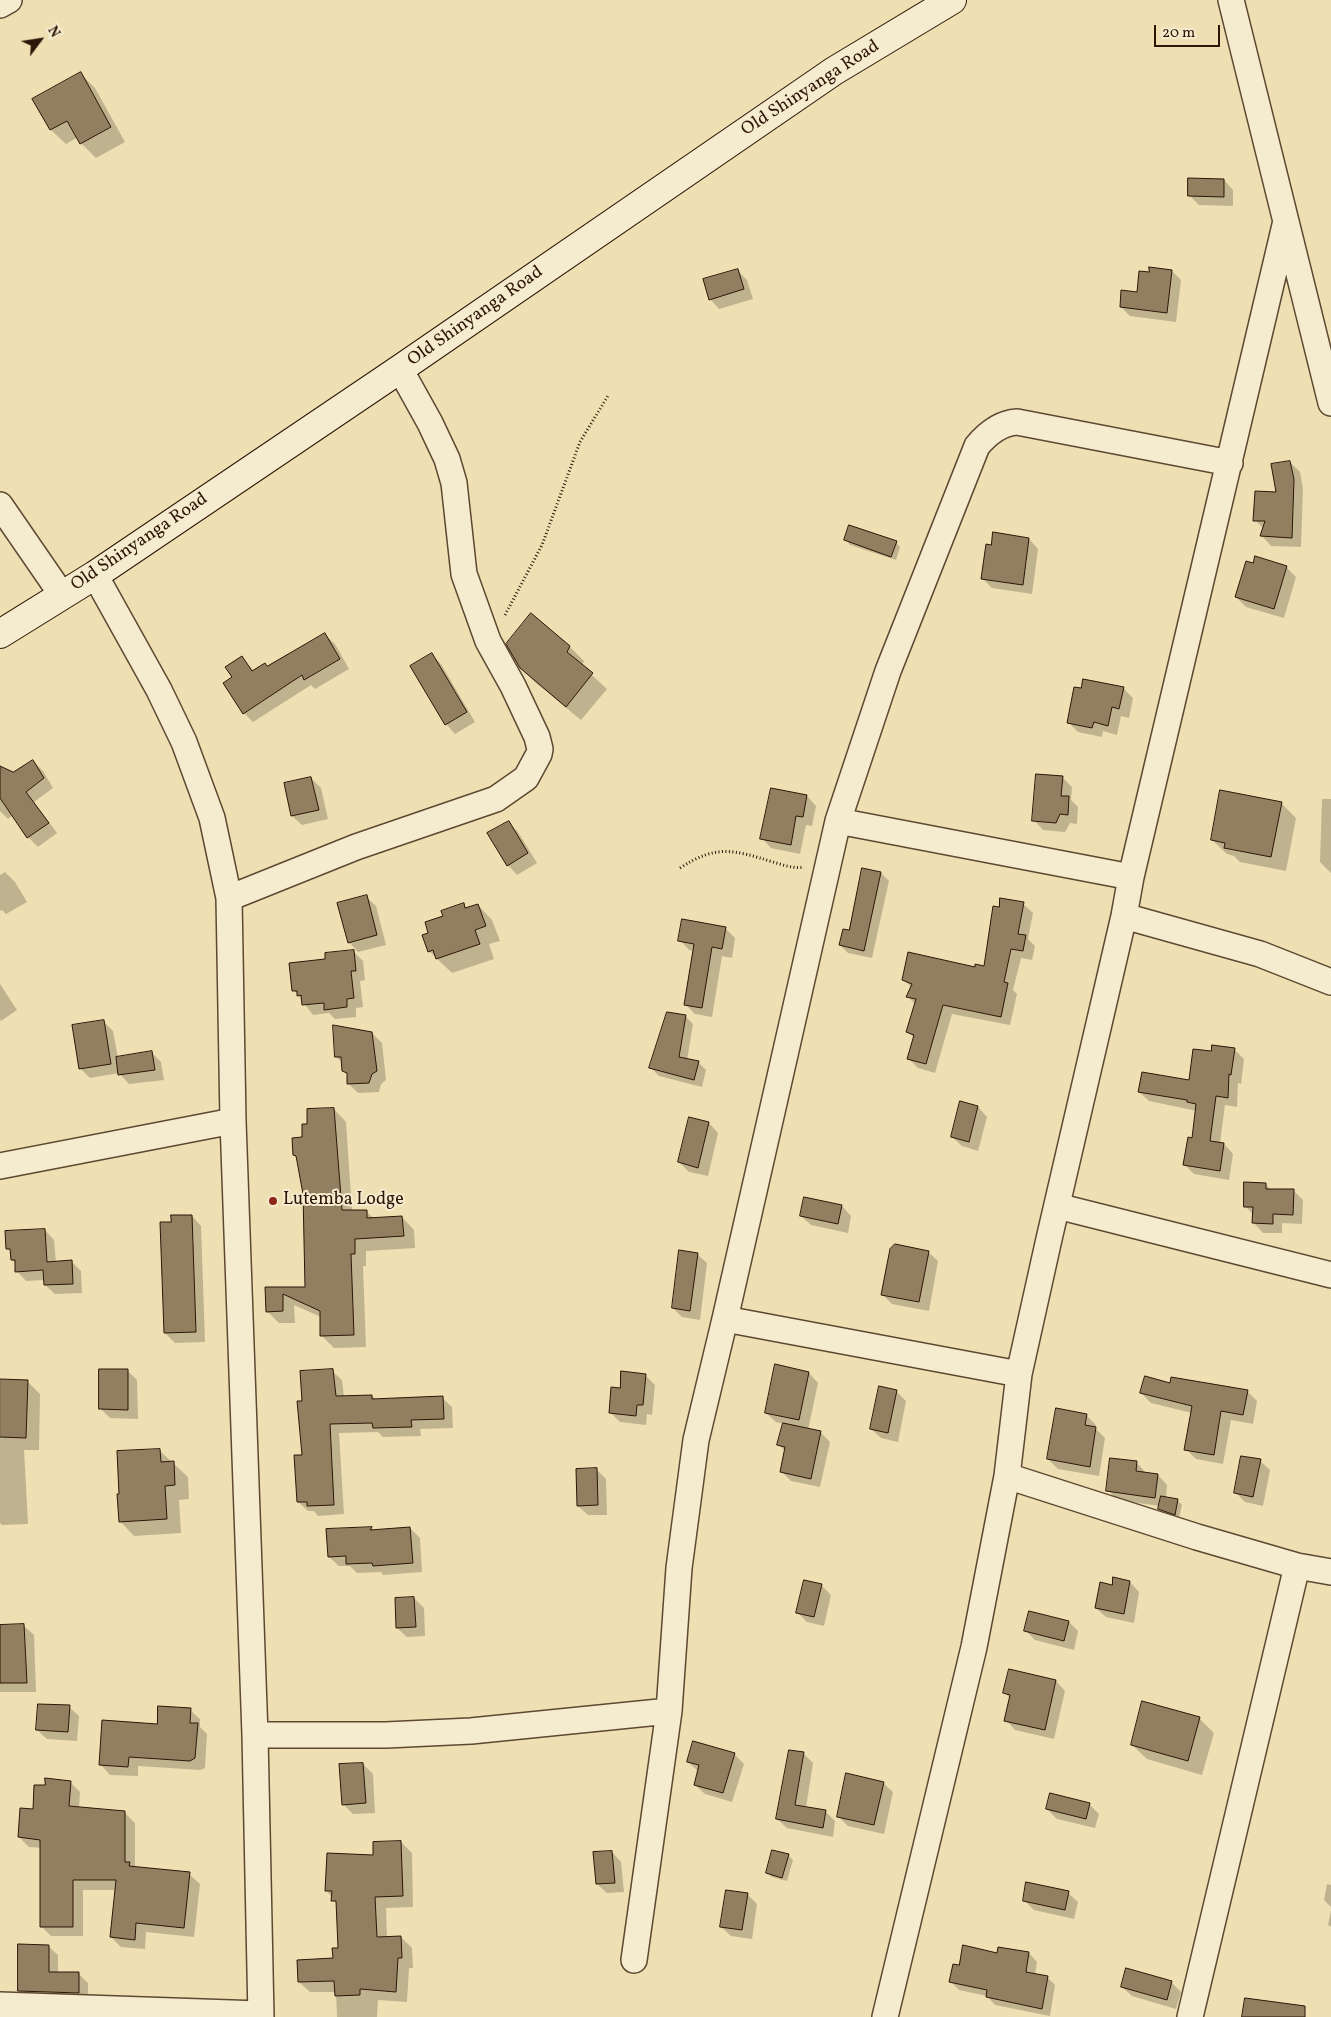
<!DOCTYPE html>
<html>
<head>
<meta charset="utf-8">
<style>
  body { margin:0 }
  #map { position:relative; width:1331px; height:2017px; overflow:hidden; background:#efe0b3; font-family:Vollkorn,serif }
  canvas { display:block }
  .north { position:absolute; left:15px; top:15px; width:50px; height:50px; -webkit-text-stroke:4px #f5ebce; paint-order:stroke; rotate:59deg; font-size:14px; font-weight:700; line-height:20px; text-align:center; color:#2d1507 }
  .north::after { content:''; display:block; margin:auto; width:18px; height:22px; background:#2d1507; clip-path:polygon(50% 0,100% 100%,50% 72%,0 100%) }
  .scale { position:absolute; left:1154px; top:25px; width:66px; height:22px; box-sizing:border-box; border:2px solid #2d1507; border-top:0; padding-left:6px; font-size:15px; line-height:18px; white-space:nowrap; color:#2d1507; -webkit-text-stroke:4px #f5ebce; paint-order:stroke }
</style>
</head>
<body>
<div id="map">
<canvas width="1331" height="2017"></canvas>
<div class="north">N</div>
<div class="scale">20 m</div>
</div>
<script>
const ctx = document.querySelector('canvas').getContext('2d');
ctx.lineJoin = 'round';
function fill(path, color) { ctx.fillStyle = color; ctx.fill(path, 'evenodd'); }
function trace(path, color, width, dash) { ctx.strokeStyle = color; ctx.lineWidth = width; ctx.lineCap = dash ? 'butt' : 'round'; ctx.setLineDash(dash || []); ctx.stroke(path); }
function drawText(font, color, halo, rows, align = 'center') {
  ctx.font = font + ' Vollkorn,serif'; ctx.lineWidth = 4; ctx.setLineDash([]); ctx.textBaseline = 'middle'; ctx.strokeStyle = halo; ctx.fillStyle = color; for (const [text, x, y, turn = 0] of rows) {
    ctx.save(); ctx.translate(x, y); ctx.rotate((+turn || 0) * Math.PI / 180); ctx.textAlign = isNaN(turn) ? turn : align; if (halo) ctx.strokeText(text, 0, 0); ctx.fillText(text, 0, 0); ctx.restore();
  }
}
const shadow = new Path2D(`
  M80,73L95,88L125,142L96,158L81,143L78,137L66,144L51,130L34,99Z
  M1224,180L1233,190V206L1199,205L1189,195Z
  M738,271L747,280L753,299L719,309L710,299Z
  M1172,271L1181,280L1176,322L1130,316L1121,307L1138,294L1150,274Z
  M1290,462L1300,472L1303,489L1301,547L1271,546L1262,536L1264,529L1255,520L1278,494Z
  M1029,539L1038,549L1032,594L992,588L982,578L993,546Z
  M846,540L896,542L900,547L896,560L850,545Z
  M1286,567L1296,577L1284,618L1246,607L1236,597Z
  M325,635L335,644L349,669L315,689L311,685L253,722L244,713L234,677L242,658L254,671L268,667Z
  M569,646L584,661L582,666L607,689L581,720L536,683L521,668Z
  M431,654L441,664L475,722L455,734L446,724Z
  M1123,688L1133,698L1129,718L1121,716L1117,735L1103,731L1102,737L1078,732L1068,722Z
  M33,761L43,771L53,788L34,802L57,833L38,847L28,837L13,815L8,819L0,811V772L13,773Z
  M1062,777L1072,787L1071,800L1078,807L1077,824L1070,823L1065,832L1043,830L1034,820Z
  M311,778L321,788L328,819L302,825L292,816L285,784Z
  M807,796L816,806L812,826L806,825L800,854L771,848L762,838Z
  M1322,799H1331V873L1320,862Z
  M1281,803L1296,818L1286,871L1240,862L1234,856L1227,854L1212,840Z
  M508,822L518,832L537,863L517,875L508,865Z
  M5,872L15,882L27,902L6,914L2,910L0,911V875Z
  M881,873L889,881L872,958L848,953L840,945L850,932Z
  M366,897L376,906L386,945L358,952L349,942Z
  M1023,904L1033,913L1028,939L1035,946L1032,960L1021,958L1013,990L1017,994L1010,1025L952,1014L935,1073L918,1068L909,1059L914,1038L908,1032L916,1005L908,997L912,988L903,979L985,967L1000,908Z
  M464,905L467,909L478,905L492,920L500,941L489,944L494,959L452,973L429,951L430,934L444,917Z
  M726,929L735,938L732,958L722,956L712,1017L695,1014L686,1005L694,951L689,950L680,940Z
  M353,951L363,961L365,980L360,981L363,1007L356,1008V1017L335,1019L329,1013L313,1015L294,990L326,960Z
  M0,984L17,1010L1,1021L0,1019Z
  M685,1016L693,1024L687,1060L698,1062L706,1070L702,1087L659,1076L651,1068Z
  M104,1022L113,1031L118,1058L152,1053L161,1062L164,1080L129,1084L119,1073L90,1078L80,1068Z
  M372,1033L382,1043L386,1080L381,1084L379,1092L358,1093L348,1083V1075L343,1070V1063L336,1057Z
  M1234,1049L1244,1059L1241,1084L1238,1083L1237,1107L1225,1105L1220,1143L1224,1144L1233,1154L1229,1180L1194,1174L1185,1165L1193,1139L1197,1111L1149,1101L1139,1092L1190,1082L1212,1053Z
  M978,1107L987,1117L978,1151L962,1146L952,1137Z
  M334,1109L346,1122L352,1212L366,1211L374,1219L402,1217L414,1230L415,1248L366,1251V1266H363L366,1347L334,1348L322,1336L321,1317L294,1305L295,1323H279L267,1311V1289L306,1288L304,1194L298,1158L294,1155L304,1138L308,1125Z
  M690,1119L709,1123L718,1133L708,1176L689,1172L679,1162Z
  M1265,1184L1271,1190H1293L1303,1200L1302,1224L1282,1223V1233H1263L1254,1223V1215L1245,1206Z
  M842,1206L851,1216L848,1233L811,1225L801,1216Z
  M192,1216L201,1226L205,1342L175,1343L165,1333L172,1223Z
  M45,1230L54,1240L56,1262L71,1261L81,1271L82,1293L55,1294L45,1285V1280L26,1281L17,1271L16,1264L12,1260V1252L8,1248Z
  M928,1252L938,1261L929,1311L892,1304L883,1295Z
  M697,1254L707,1263L700,1320L682,1317L673,1308Z
  M128,1371L137,1380L138,1419L110,1418L101,1409Z
  M332,1371L342,1380L344,1397L372,1396L376,1400L442,1398L452,1407L453,1428L420,1429L421,1436L383,1437L378,1432L339,1433L344,1514L318,1516L314,1511H308L298,1502L304,1456L303,1402Z
  M809,1373L818,1383L808,1430L820,1432L830,1442L820,1487L791,1481L781,1471L785,1451L779,1445L784,1424L776,1422L766,1413Z
  M645,1375L655,1385L652,1415L647,1414L646,1425L620,1422L610,1412L621,1390Z
  M0,1380L27,1381L40,1394L39,1450H24L28,1524L2,1525L0,1523Z
  M1171,1384L1247,1391L1257,1401L1253,1424L1231,1420L1223,1464L1196,1459L1186,1449L1192,1413L1151,1403L1141,1393Z
  M896,1391L906,1401L898,1442L881,1438L871,1429Z
  M1086,1415L1096,1425L1095,1428L1105,1438L1099,1476L1058,1469L1048,1459Z
  M159,1450L188,1477L189,1499L179,1500L181,1533L134,1536L120,1521Z
  M1260,1461L1270,1470L1263,1506L1245,1502L1235,1492Z
  M1137,1463L1146,1473L1158,1475L1167,1485L1166,1498L1178,1501L1182,1505L1179,1518L1163,1513L1159,1509L1160,1506L1117,1500L1108,1490Z
  M596,1469L606,1479L607,1515H588L578,1506Z
  M372,1528L374,1531L410,1528L420,1538L422,1572L383,1575L381,1572L357,1573L350,1566H339L329,1557L327,1530Z
  M1130,1582L1139,1592L1134,1623L1106,1617L1096,1608L1113,1586Z
  M821,1585L831,1595L824,1626L807,1622L798,1613Z
  M414,1598L424,1608L425,1636L407,1637L397,1628Z
  M1069,1622L1078,1631L1074,1650L1035,1640L1025,1630Z
  M0,1626H24L34,1635L36,1692H0Z
  M1056,1681L1065,1691L1054,1739L1015,1730L1006,1720L1011,1699L1005,1693Z
  M69,1707L79,1716L77,1741L47,1739L37,1730Z
  M190,1710L200,1719V1727L207,1734L205,1768L200,1770L138,1766V1776L110,1775L101,1765L158,1726Z
  M1199,1718L1214,1733L1202,1775L1147,1759L1132,1745Z
  M734,1754L744,1764L732,1802L705,1794L695,1785L699,1772L688,1762Z
  M804,1754L813,1763L806,1808L826,1812L835,1821L833,1837L787,1828L777,1819Z
  M363,1764L373,1774L375,1813L353,1814L344,1805Z
  M70,1782L80,1792L79,1808L124,1812L135,1823V1868L189,1874L200,1884L194,1937L146,1932L145,1949L121,1947L111,1937L116,1890H83V1936H51L41,1926L42,1848L29,1847L19,1837L35,1811Z
  M883,1783L893,1792L884,1834L848,1826L838,1816Z
  M1089,1804L1099,1814L1095,1828L1057,1819L1047,1809Z
  M401,1842L412,1853L413,1907L386,1908L387,1937H401L412,1948L413,1968H409L407,2002L378,2000L377,2017H337L336,1992H310L299,1982L334,1960L339,1949L337,1905L327,1891L375,1856Z
  M612,1852L621,1862L624,1892L607,1893L597,1884Z
  M788,1855L793,1860L787,1881L772,1877L767,1873Z
  M1327,1884L1331,1885V1907L1324,1900Z
  M1068,1893L1078,1902L1074,1919L1034,1910L1024,1900Z
  M747,1894L757,1904L752,1939L731,1936L721,1927Z
  M1331,1910V1927L1328,1925Z
  M48,1946L58,1955V1973H78L88,1983V2002L29,2000L19,1991Z
  M1029,1953L1037,1962L1035,1975L1047,1977L1055,1985L1050,2016L995,2005L987,1996L959,1990L951,1982L998,1954Z
  M1171,1982L1181,1992L1176,2009L1132,1996L1122,1987Z`);
const building = new Path2D(`
  M81,72L111,127L80,144L67,121L50,130L32,99Z
  M1188,178L1224,179V197L1188,196Z
  M1149,267L1172,270L1167,313L1120,307L1121,290L1137,292L1139,271L1149,272Z
  M738,269L744,289L709,300L703,279Z
  M1290,461L1294,479L1292,538L1260,536L1265,521H1253L1255,491L1276,492L1271,464Z
  M849,525L897,541L891,557L844,540Z
  M993,532L1029,538L1023,585L981,579L986,544L991,545Z
  M1255,556L1287,566L1274,609L1235,597L1246,561L1253,563Z
  M531,613L570,646L567,652L593,673L566,707L520,668L506,644Z
  M325,633L340,659L304,680L302,675L243,714L223,683L232,677L225,667L242,656L252,671L265,663L267,666Z
  M432,653L467,712L445,725L410,666Z
  M1083,679L1124,687L1119,709L1112,707L1108,726L1094,722L1092,728L1067,723L1074,687L1081,688Z
  M33,760L44,778L26,792L49,823L27,838L0,798V766L13,772Z
  M1036,774L1063,776L1061,796H1069L1068,815L1060,814L1056,823L1032,821Z
  M311,777L319,810L291,816L284,783Z
  M771,788L807,795L803,817L796,816L791,845L760,839Z
  M1220,790L1282,802L1271,857L1224,848L1225,843L1211,840Z
  M509,821L528,853L507,866L487,833Z
  M862,868L881,872L864,951L839,945L843,929L849,930Z
  M367,895L377,935L348,943L337,903Z
  M1000,898L1024,902L1018,934L1026,935L1023,951L1011,949L1004,982L1008,983L1001,1017L943,1005L926,1064L907,1059L914,1035L906,1032L916,999L906,997L912,984L902,980L908,952L975,967V964L984,966L993,906L999,907Z
  M464,903L465,908L478,904L486,926L475,930L480,944L436,959L433,950L428,952L422,935L428,933L425,922L443,916L441,911Z
  M682,919L726,927L722,949L712,947L702,1008L684,1005L694,944L678,941Z
  M354,950L356,971H351L354,998L347,999V1007L324,1010V1003L302,1005L301,995L297,996V991H292L289,963L325,959V953Z
  M667,1012L686,1015L679,1057L699,1061L694,1080L649,1068Z
  M104,1020L111,1064L79,1069L72,1025Z
  M333,1025L372,1032L377,1071L372,1074L369,1083L347,1084V1073L342,1071L341,1057H335Z
  M1212,1045L1235,1048L1231,1075L1229,1074L1228,1098L1216,1096L1210,1141L1224,1143L1220,1171L1183,1165L1188,1137L1192,1138L1196,1104L1187,1102V1100L1138,1092L1142,1072L1189,1080L1193,1049L1211,1051Z
  M152,1051L155,1070L118,1075L116,1057Z
  M960,1101L978,1106L969,1142L951,1137Z
  M334,1108L342,1210H367V1218L402,1216L404,1236L355,1239V1254H351L354,1335L320,1336V1311L283,1294V1311L266,1312L265,1287H305L303,1194L296,1156L293,1155L292,1138L302,1137V1124H307V1109Z
  M689,1117L709,1122L698,1168L678,1162Z
  M1244,1182L1266,1183V1189H1294L1293,1215L1273,1214V1224L1252,1223L1253,1207H1244Z
  M804,1197L842,1205L838,1224L800,1216Z
  M171,1215H192L196,1332L164,1333L160,1222H171Z
  M45,1229L47,1262L72,1260L73,1284L44,1285L43,1270L15,1272V1260H11L10,1249H6L5,1231Z
  M895,1244L929,1251L919,1302L881,1295L890,1249Z
  M679,1250L698,1253L690,1311L672,1308Z
  M775,1364L809,1372L799,1420L765,1413Z
  M99,1369H128V1410L99,1409Z
  M333,1369L336,1396L372,1395V1399L443,1396L444,1419L411,1420L412,1427L373,1428L372,1423L330,1424L334,1505L307,1506V1502H297L294,1455H302L297,1401H302L300,1371Z
  M621,1371L646,1374L643,1405H637L636,1416L609,1413L611,1387L620,1388Z
  M1145,1376L1170,1383L1171,1377L1248,1390L1243,1415L1221,1411L1214,1455L1184,1450L1192,1406L1140,1393Z
  M0,1379L28,1380L26,1438L0,1437Z
  M879,1386L897,1390L888,1433L870,1429Z
  M1056,1408L1087,1414L1085,1425L1096,1427L1090,1467L1047,1459Z
  M783,1423L821,1431L811,1479L780,1472L785,1447L777,1445Z
  M160,1449L161,1462L174,1461L175,1485L165,1486L167,1519L119,1522L117,1494H119L117,1451Z
  M1241,1456L1261,1459L1253,1497L1234,1493Z
  M1110,1458L1137,1461L1136,1471L1158,1474L1155,1498L1106,1491Z
  M597,1468L598,1505L577,1506L576,1469Z
  M1161,1496L1178,1499L1175,1515L1158,1509Z
  M372,1527L370,1530L410,1527L413,1563L373,1566L372,1563L346,1564V1556L328,1557L326,1529Z
  M1113,1577L1130,1581L1124,1614L1095,1608L1100,1582L1112,1585Z
  M804,1580L822,1584L814,1617L796,1613Z
  M414,1597L416,1627L396,1628L395,1598Z
  M1029,1611L1069,1621L1064,1641L1024,1631Z
  M24,1624L27,1683H0V1625Z
  M1009,1669L1056,1680L1045,1730L1004,1721L1010,1695L1003,1693Z
  M1142,1701L1200,1717L1188,1761L1131,1745Z
  M38,1704L70,1705L68,1732L36,1730Z
  M158,1706L191,1708L190,1723H198L195,1758L190,1761L129,1757L128,1767L99,1765L102,1720L157,1724Z
  M693,1741L735,1753L723,1793L694,1785L699,1765L687,1762Z
  M789,1750L804,1752L795,1805L826,1810L823,1828L776,1819Z
  M363,1763L366,1803L342,1805L339,1764Z
  M846,1773L884,1782L874,1825L837,1817Z
  M45,1778L71,1781L69,1806L125,1811V1862H130L129,1866L190,1872L184,1928L136,1923L135,1940L110,1937L116,1880H73V1927H40V1840L18,1837L20,1808L33,1809L34,1785H45Z
  M1050,1793L1090,1803L1086,1819L1046,1809Z
  M401,1841L403,1896L375,1897L377,1937L401,1936L402,1958H398L396,1992L360,1989V1995L335,1996L334,1981L298,1982L297,1960L333,1958L332,1948H338L336,1901H331L332,1891H325L327,1853L373,1855V1842Z
  M772,1850L789,1854L782,1878L766,1873Z
  M612,1851L615,1883L596,1884L593,1852Z
  M1026,1882L1069,1891L1065,1910L1023,1901Z
  M726,1890L748,1893L742,1930L720,1927Z
  M18,1944L49,1945V1972H79V1993L18,1991Z
  M963,1945L997,1953L998,1947L1029,1952L1026,1972L1048,1976L1042,2009L986,1997L987,1990L949,1982L953,1964L959,1965Z
  M1126,1968L1172,1981L1167,2000L1121,1987Z
  M1245,1998L1305,2006V2017H1242Z`);
const path = new Path2D(`
  M505,615L542,545L580,442L609,394
  M680,868C717,844 734,850 773,862C783,865 794,869 804,867`);
const street = new Path2D(`
  M1231,0L1331,403
  M0,5L9,0
  M0,505L62,595
  M95,575L159,690L184,742L212,818L229,898L233,1121L255,1735L261,2017
  M838,821L1131,877
  M229,898L356,847L496,799L526,778L539,754L540,749L537,737L513,686L488,641L464,574L454,483L447,459L430,423L400,369
  M1124,916L1260,954L1331,982
  M0,1166L233,1121
  M1057,1206L1331,1275
  M725,1319L1019,1374
  M1007,1476L1197,1537L1297,1566L1331,1572
  M255,1735H386L471,1731L669,1711
  M634,1960L669,1711L679,1568L696,1440L725,1319L838,821L888,671L977,446C987,434 1001,423 1017,422L1230,463
  M0,2005L260,2014
  M885,2017L974,1647L1007,1476L1019,1374L1049,1239L1124,916L1131,877L1285,225
  M1190,2017L1297,1566`);
const secondary = new Path2D(`
  M0,634L95,575L400,369L834,71L952,0`);
const markers = [
  [273,1201,5,"#8f2418"]
];
const streetNames = [
  ["Old Shinyanga Road",811,89,-33],
  ["Old Shinyanga Road",476,317,-35],
  ["Old Shinyanga Road",140,543,-34]
];
const poiNames = [
  ["Lutemba Lodge",283,1201]
];
fill(shadow, '#0003');
fill(building, '#927f60');
trace(building, '#2d1507', 1);
trace(street, '#5e4832', 28);
trace(secondary, '#2d1507', 30);
trace(path, '#2d1507', 3, [1, 2.5]);
trace(street, '#f5ebce', 25);
trace(secondary, '#f5ebce', 28);
for (const [x, y, r, color] of markers) { const dot = new Path2D(); dot.arc(x, y, r, 0, 2 * Math.PI); ctx.fillStyle = color; ctx.fill(dot); trace(dot, '#f5ebce', 2); }
drawText('18px', '#2d1507', '#f5ebce', streetNames);
drawText('18px', '#2d1507', '#f5ebce', poiNames, 'left');
</script>
</body>
</html>
